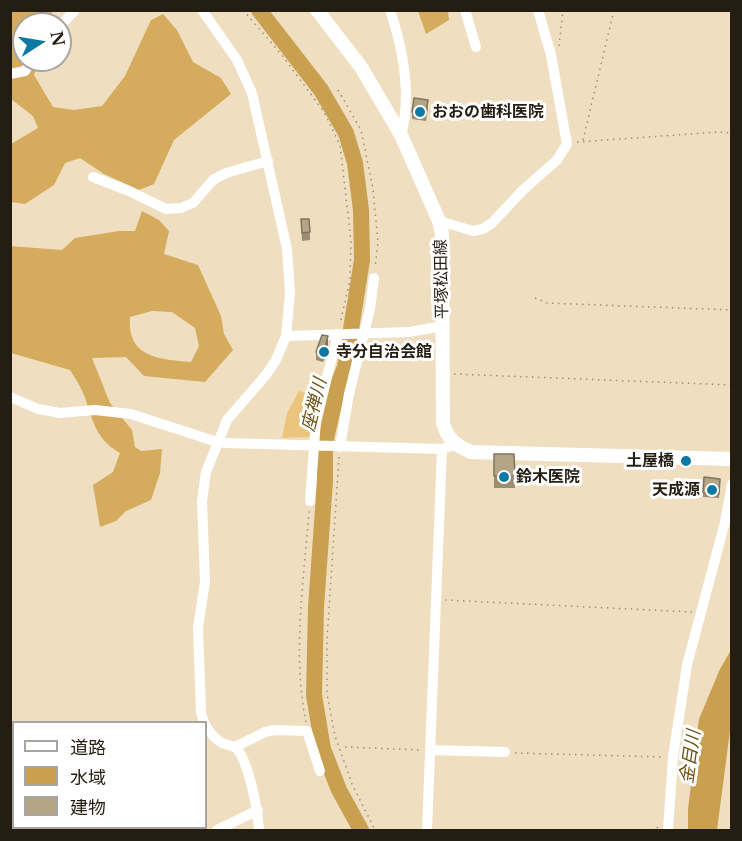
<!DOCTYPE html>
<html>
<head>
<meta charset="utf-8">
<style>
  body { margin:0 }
  #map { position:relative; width:742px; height:841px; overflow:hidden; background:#efdebf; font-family:"Libre Baskerville","Noto Sans JP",serif }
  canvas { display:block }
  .frame { position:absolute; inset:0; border:12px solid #241e12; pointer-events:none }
  .legend { position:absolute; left:12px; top:721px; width:195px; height:108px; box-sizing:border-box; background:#fff; border:2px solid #a7a5a0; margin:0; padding:8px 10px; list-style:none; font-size:18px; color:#241e12 }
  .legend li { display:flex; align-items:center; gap:12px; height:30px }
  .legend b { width:30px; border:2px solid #a7a5a0 }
  .north { position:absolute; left:12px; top:12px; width:60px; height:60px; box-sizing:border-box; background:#fff; border:2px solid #a7a5a0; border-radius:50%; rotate:78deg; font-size:16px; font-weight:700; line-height:24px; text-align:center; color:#241e12 }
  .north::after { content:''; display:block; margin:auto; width:21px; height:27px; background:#0c78a3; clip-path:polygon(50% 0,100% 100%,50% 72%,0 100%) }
</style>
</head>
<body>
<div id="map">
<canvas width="742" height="841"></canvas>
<div class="frame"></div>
<ul class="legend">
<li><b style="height:8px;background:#fff"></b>道路</li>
<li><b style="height:16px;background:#c8a050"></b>水域</li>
<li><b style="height:16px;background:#b5a587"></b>建物</li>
</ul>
<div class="north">N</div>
</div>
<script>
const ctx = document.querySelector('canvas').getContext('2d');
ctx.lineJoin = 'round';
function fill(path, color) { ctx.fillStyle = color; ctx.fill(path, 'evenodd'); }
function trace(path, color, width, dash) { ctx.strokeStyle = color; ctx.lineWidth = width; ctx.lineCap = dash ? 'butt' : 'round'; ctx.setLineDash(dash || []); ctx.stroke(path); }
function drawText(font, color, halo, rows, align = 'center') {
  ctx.font = font + ' "Libre Baskerville","Noto Sans JP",serif'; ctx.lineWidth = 6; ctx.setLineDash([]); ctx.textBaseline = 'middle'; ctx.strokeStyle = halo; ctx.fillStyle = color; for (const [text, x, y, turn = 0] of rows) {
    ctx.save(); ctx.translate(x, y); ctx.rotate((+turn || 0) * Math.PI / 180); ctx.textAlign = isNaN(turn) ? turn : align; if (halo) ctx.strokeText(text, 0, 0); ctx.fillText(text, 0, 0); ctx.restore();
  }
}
const green = new Path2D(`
  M299,391L318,397L312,437L282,438L287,413Z`);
const forest = new Path2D(`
  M10,11H52L48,24H24V60H38L34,75L53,107L74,110L102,106L125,76L151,20L163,14L177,30L193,62L221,78L231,94L174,140L154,184L139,190L104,174L80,158L65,163L54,185L25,204L11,202V144L38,128L33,116L11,99Z
  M418,11H448L449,20L426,34Z
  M142,211L159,220L169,231L164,254L198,265L221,316L224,334L233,350L205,382L144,376L126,357L92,358L110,403L132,430L135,447L141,451L162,449L160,473L151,500L126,511L116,521L100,527L93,485L113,472L120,453C95,439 93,420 84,395C81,387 75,378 70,370L11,353L10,246L62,250L75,238L119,231H135ZM152,311L172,312L195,328L199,346L191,362C159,359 127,358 130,317Z`);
const water = new Path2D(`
  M731,650V723L717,830H688V809L699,719L720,669Z`);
const river = new Path2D(`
  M259,10L321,90L346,133L355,163L361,210L362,260L345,367L339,382L325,443V481L316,607L314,695L323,749L339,790L361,830`);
const path = new Path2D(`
  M243,10L281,54L324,112L340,145L351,241L350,280L340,324
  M559,46L563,10
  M338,90L361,130L373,189L378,242L375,268
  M583,140L614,10
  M577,142L719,132L732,133
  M535,298L547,303L732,310
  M454,374L732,385
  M339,457L327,639V694L335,736L352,784L375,830
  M445,600L692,612
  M306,722C292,654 304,580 309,511
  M345,747L421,750
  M515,753L663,757
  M10,756L14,754
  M66,828L68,830
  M651,830L659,827`);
const minor = new Path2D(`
  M202,10L237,60L252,93L287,249L290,293L286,336L276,360L266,375L227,420L206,472L202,501L205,582L198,627L201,713L204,722
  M390,10C403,48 412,96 401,135
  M465,10L476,47
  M60,26L75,10
  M10,74L25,71L32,60
  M93,177L129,191L166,209L181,208L193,203L213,180L226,173L268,161
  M439,221L473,231L483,229L492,223L523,190L557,160L567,144L551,55L538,10
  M286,336L409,332L443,326
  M10,397L38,409L60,413L95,410L131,414L217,442L227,443L442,449L454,445
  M340,447L349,394L370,309L374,278
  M310,501L316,420L338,334
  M206,726C210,733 215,739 222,743C226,745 232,745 236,748C249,761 258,812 259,830
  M235,747L265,732L275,730L307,731L320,771
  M430,750L505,752
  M217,830L258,810
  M427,830L442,449
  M668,830L673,757L687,665L725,522L732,484`);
const major = new Path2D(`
  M317,10L361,67L401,135L439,221L442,234L443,423C448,440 455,445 471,452L732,459`);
const wall = new Path2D(`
  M428,108L426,121L412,119V112Z
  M301,219L310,232V240L302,241Z
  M328,344L323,362L316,360V352Z
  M494,454H514L515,488H494Z
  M704,477L720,479L719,498L703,497Z`);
const shadedWall = new Path2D(`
  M328,336V344L323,362V354Z`);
const building = new Path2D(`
  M414,98L428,100L426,114L412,112Z
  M301,219H309L310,232L302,233Z
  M322,335L328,336L323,354L316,352Z
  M494,454H514L515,476H494Z
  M704,477L720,479L719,494L703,493Z`);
const markers = [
  [420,112,6,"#0c78a3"],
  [324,352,6,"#0c78a3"],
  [686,461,6,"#0c78a3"],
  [504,477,6,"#0c78a3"],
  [712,490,6,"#0c78a3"]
];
const poiNames = [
  ["おおの歯科医院",432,112],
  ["寺分自治会館",336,352],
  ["土屋橋",674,461,"right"],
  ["鈴木医院",516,477],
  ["天成源",700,490,"right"]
];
const streetNames = [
  ["平塚松田線",442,279,-91]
];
const waterNames = [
  ["座禅川",315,405,-76],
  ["金目川",691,757,-82]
];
fill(green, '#ebc57d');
fill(forest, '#d5ac5d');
fill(water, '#c8a050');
trace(river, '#c8a050', 16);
trace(path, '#9d9079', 1.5, [1.5, 4.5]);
trace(minor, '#fff', 10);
trace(major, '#fff', 14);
fill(wall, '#9c8e74');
fill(shadedWall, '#7f745e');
fill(building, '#b5a587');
trace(building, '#7f745e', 1.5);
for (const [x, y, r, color] of markers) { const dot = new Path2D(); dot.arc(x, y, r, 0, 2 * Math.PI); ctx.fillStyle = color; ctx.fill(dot); trace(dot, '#fff', 2); }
drawText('bold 16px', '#241e12', '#fff', poiNames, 'left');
drawText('16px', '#241e12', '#fff', streetNames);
drawText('italic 18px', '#6d5115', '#fff', waterNames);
</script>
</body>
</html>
